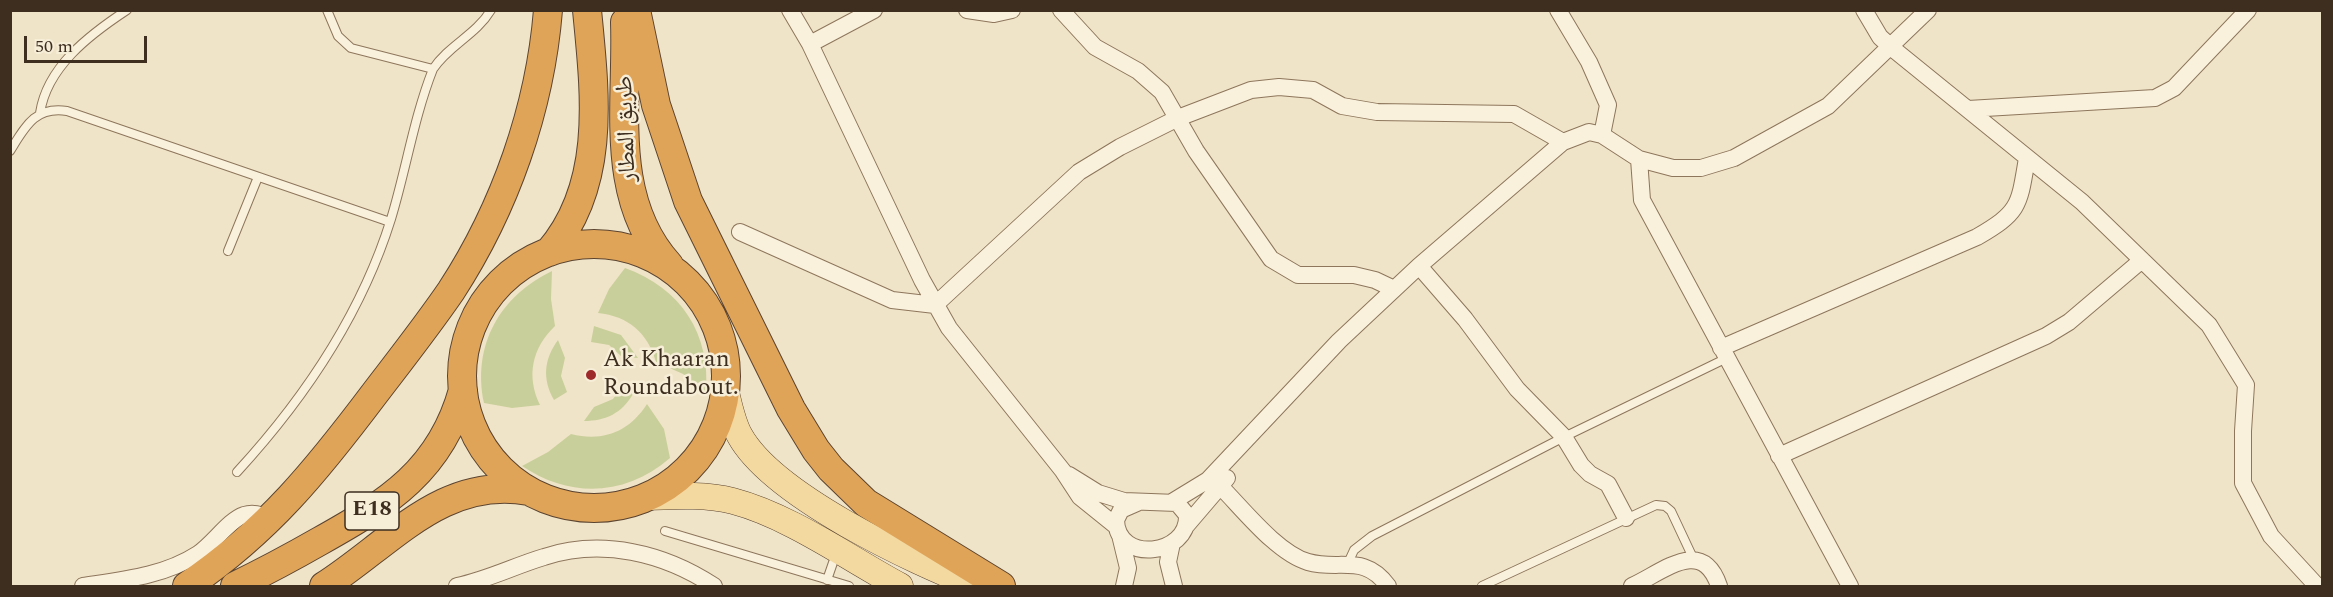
<!DOCTYPE html>
<html>
<head>
<meta charset="utf-8">
<style>
  body { margin:0 }
  #map { position:relative; width:2333px; height:597px; overflow:hidden; background:#f0e4c8; font-family:Spectral,serif }
  canvas { display:block }
  .frame { position:absolute; inset:0; border:12px solid #3d2e20; pointer-events:none }
  .scale { position:absolute; left:24px; top:36px; width:123px; height:27px; box-sizing:border-box; border:3px solid #3d2e20; border-top:0; padding-left:8px; font-size:18px; line-height:21px; white-space:nowrap; color:#3d2e20; -webkit-text-stroke:4px #f7eed8; paint-order:stroke }
</style>
</head>
<body>
<div id="map">
<canvas width="2333" height="597"></canvas>
<div class="frame"></div>
<div class="scale">50 m</div>
</div>
<script>
const ctx = document.querySelector('canvas').getContext('2d');
ctx.lineJoin = 'round';
function fill(path, color) { ctx.fillStyle = color; ctx.fill(path, 'evenodd'); }
function trace(path, color, width, dash) { ctx.strokeStyle = color; ctx.lineWidth = width; ctx.lineCap = dash ? 'butt' : 'round'; ctx.setLineDash(dash || []); ctx.stroke(path); }
function drawText(font, color, halo, rows, align = 'center') {
  ctx.font = font + ' Spectral,"Noto Naskh Arabic",serif'; ctx.lineWidth = 5; ctx.setLineDash([]); ctx.textBaseline = 'middle'; ctx.strokeStyle = halo; ctx.fillStyle = color; for (const [text, x, y, turn = 0] of rows) {
    ctx.save(); ctx.translate(x, y); ctx.rotate((+turn || 0) * Math.PI / 180); ctx.textAlign = isNaN(turn) ? turn : align; if (halo) ctx.strokeText(text, 0, 0); ctx.fillText(text, 0, 0); ctx.restore();
  }
}
const green = new Path2D(`
  M625,268C681,288 711,334 706,393L683,374L656,362C648,333 628,316 598,313L609,289Z
  M552,271L551,299L555,326C532,348 526,376 540,405L512,408L484,403C472,345 500,296 552,271Z
  M594,326L621,335L638,358L622,357L609,345L591,342Z
  M558,340L565,358L561,376L567,392L554,400C542,379 544,359 558,340Z
  M621,388L633,394C622,413 606,421 584,421L594,407L613,399Z
  M647,404L664,429L670,458C626,496 571,499 522,466L548,452L571,434C603,442 629,432 647,404Z`);
const lane = new Path2D(`
  M327,10L338,36L351,48L433,69
  M40,113C47,67 89,35 127,10
  M10,151C25,127 35,106 67,111L390,222
  M228,251L258,177
  M237,472C305,398 361,315 391,219C406,170 414,117 433,69C449,45 476,35 491,10
  M665,531L849,586
  M1348,563L1354,550L1372,536L1564,437L1727,358
  M827,580L837,551
  M1482,586L1656,505L1665,506L1671,511L1694,560`);
const street = new Path2D(`
  M790,10L810,44L922,280L949,328L1063,471L1080,497L1116,526
  M967,10L994,14L1012,10
  M1061,10L1095,47L1138,71L1162,92L1196,151L1271,259L1298,275H1354L1375,280L1394,289
  M1558,10L1589,62L1608,105L1602,135
  M1864,10L1880,37L1892,48L2082,202L2209,325L2246,385L2243,431V483L2271,536L2317,586
  M810,44L874,10
  M1968,109L2155,98L2174,88L2248,10
  M1639,159L1642,200L1850,586
  M740,232L892,300L935,305L1079,172L1120,147L1178,118L1251,90L1279,87L1313,90L1342,106L1377,112L1514,114L1563,142
  M1419,266L1465,319L1517,389L1564,437L1581,465L1590,474L1608,484L1626,518
  M1721,348L1977,237C2020,212 2019,206 2027,158
  M1779,456L2046,336L2069,322L2142,260
  M1069,475L1098,493L1124,501L1177,503L1187,515C1189,556 1117,564 1116,520L1121,510L1137,503
  M1220,486C1243,509 1277,553 1308,562C1340,571 1364,553 1388,586
  M1172,502L1208,480L1339,341L1419,266L1563,142L1589,132L1602,135L1639,159L1673,168H1701L1734,158L1828,106L1928,10
  M1186,526L1227,478
  M1120,535L1128,568L1124,586
  M1172,543L1168,562L1174,586
  M83,586C123,580 164,576 198,554C213,544 229,520 244,515C254,512 263,515 271,520
  M457,586C487,580 514,566 544,557C602,538 664,553 714,586
  M1632,586C1663,572 1702,536 1719,586`);
const primary = new Path2D(`
  M725,388C729,404 732,422 740,436C773,495 913,562 977,586
  M646,497C675,496 705,494 733,501C790,516 848,558 900,586`);
const highway = new Path2D(`
  M636,10L656,105L688,201L791,409L816,450L831,469L866,503L1001,586
  M625,22C628,104 608,198 669,265
  M462 376a132 132 0 1 1 264 0a132 132 0 1 1-264 0Z
  M549,252C607,185 595,93 587,10
  M187,586C268,531 317,470 375,393C401,359 427,326 451,291C505,208 540,109 548,10
  M235,586C264,572 292,557 320,541C388,503 441,470 463,390
  M324,586C390,544 443,475 529,491`);
const markers = [
  [591,375,6,"#9e2a2b"]
];
const shields = [
  [372,511,54]
];
const shieldNames = [
  ["E18",372,511]
];
const streetNames = [
  ["طريق المطار",628,129,-92]
];
const poiNames = [
  ["Ak Khaaran",603,361],
  ["Roundabout.",603,389]
];
fill(green, '#c9cf9b');
trace(lane, '#8d765c', 10);
trace(street, '#8d765c', 18);
trace(primary, '#5b4430', 27);
trace(highway, '#5b4430', 30);
trace(lane, '#faf1dc', 8);
trace(street, '#faf1dc', 16);
trace(primary, '#f3d9a0', 26);
trace(highway, '#e0a458', 28);
for (const [x, y, r, color] of markers) { const dot = new Path2D(); dot.arc(x, y, r, 0, 2 * Math.PI); ctx.fillStyle = color; ctx.fill(dot); trace(dot, '#f7eed8', 2); }
for (const [x, y, w] of shields) { const box = new Path2D(); box.roundRect(x - w / 2, y - 19, w, 38, 4.5); ctx.fillStyle = '#f7eed8'; ctx.fill(box); trace(box, '#3d2e20', 1.5); }
drawText('bold 22px', '#3d2e20', null, shieldNames);
drawText('24px', '#3d2e20', '#f7eed8', streetNames);
drawText('24px', '#3d2e20', '#f7eed8', poiNames, 'left');
</script>
</body>
</html>
